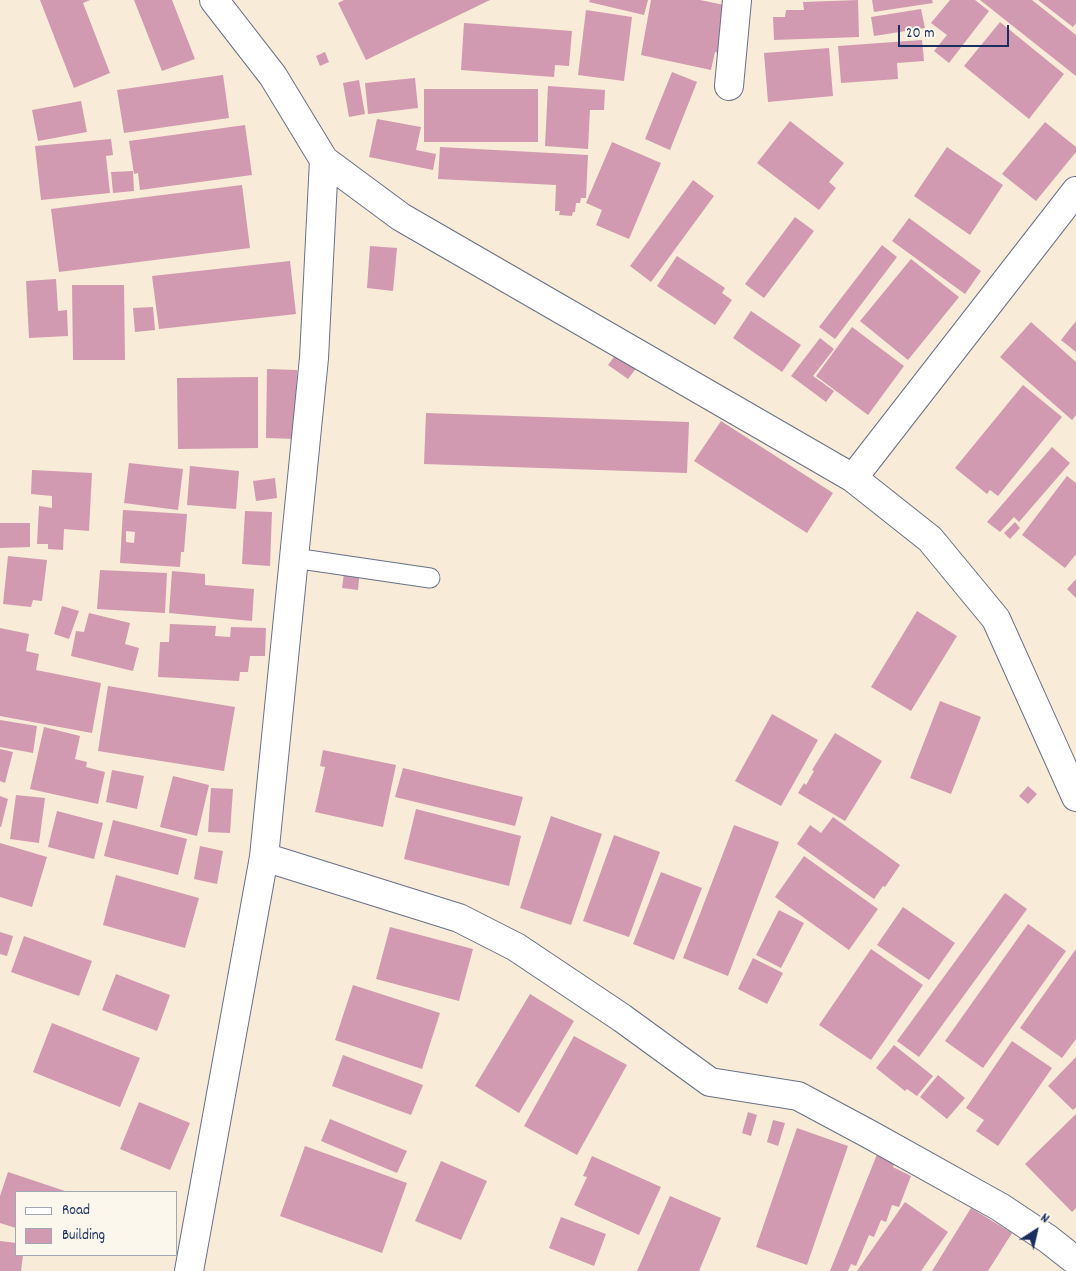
<!DOCTYPE html>
<html>
<head>
<meta charset="utf-8">
<style>
  body { margin:0 }
  #map { position:relative; width:1076px; height:1271px; overflow:hidden; background:#f8ebd7; font-family:Dekko,sans-serif }
  canvas { display:block }
  .legend { position:absolute; left:15px; top:1191px; width:162px; height:65px; box-sizing:border-box; background:#fbf7ec; border:1px solid #a1a7b3; margin:0; padding:6px 9px; list-style:none; font-size:15px; color:#1b2f5e }
  .legend li { display:flex; align-items:center; gap:10px; height:25px }
  .legend b { width:25px; border:1px solid #a1a7b3 }
  .north { position:absolute; left:1011px; top:1206px; width:50px; height:50px; -webkit-text-stroke:4px #fbf7ec; paint-order:stroke; rotate:35deg; font-size:14px; font-weight:700; line-height:20px; text-align:center; color:#1b2f5e }
  .north::after { content:''; display:block; margin:auto; width:18px; height:22px; background:#1b2f5e; clip-path:polygon(50% 0,100% 100%,50% 72%,0 100%) }
  .scale { position:absolute; left:898px; top:25px; width:111px; height:22px; box-sizing:border-box; border:2px solid #1b2f5e; border-top:0; padding-left:6px; font-size:15px; line-height:18px; white-space:nowrap; color:#1b2f5e; -webkit-text-stroke:4px #fbf7ec; paint-order:stroke }
</style>
</head>
<body>
<div id="map">
<canvas width="1076" height="1271"></canvas>
<ul class="legend">
<li><b style="height:6px;background:#fff"></b>Road</li>
<li><b style="height:14px;background:#d19ab0"></b>Building</li>
</ul>
<div class="north">N</div>
<div class="scale">20 m</div>
</div>
<script>
const ctx = document.querySelector('canvas').getContext('2d');
ctx.lineJoin = 'round';
function fill(path, color) { ctx.fillStyle = color; ctx.fill(path, 'evenodd'); }
function trace(path, color, width, dash) { ctx.strokeStyle = color; ctx.lineWidth = width; ctx.lineCap = dash ? 'butt' : 'round'; ctx.setLineDash(dash || []); ctx.stroke(path); }
const building = new Path2D(`
  M40,0H90L83,3L110,73L74,88Z
  M134,0H172L195,59L162,71Z
  M344,0H490L366,60L338,3Z
  M590,0H648L644,15L589,2Z
  M651,0H700L729,6L719,53L715,52L711,70L641,55Z
  M858,0L859,37L774,40L773,17H785L786,10H804L803,2Z
  M872,0H932L933,3L874,12Z
  M950,0H975L989,11L949,63L934,51L947,35L931,23Z
  M980,0H1032L1076,35V76Z
  M1038,0H1076V23L1073,27Z
  M921,9L925,28L874,36L871,17Z
  M586,10L632,17L624,81L578,75Z
  M1000,22L1064,74L1029,119L964,66Z
  M464,23L572,31L569,66L555,65L554,77L461,70Z
  M922,40L924,61L897,63L898,79L841,83L838,46Z
  M829,48L833,96L768,102L764,53Z
  M325,52L329,62L320,66L316,56Z
  M672,72L697,82L670,150L645,139Z
  M223,75L229,118L124,133L117,90Z
  M415,78L418,108L368,114L365,83Z
  M359,80L365,114L349,117L343,83Z
  M548,86L605,90L604,110H590L588,149L545,146Z
  M424,89H538V142H424Z
  M81,101L87,132L38,141L32,110Z
  M377,119L421,127L416,150L436,154L433,170L369,157Z
  M790,121L844,163L829,182L836,188L819,210L757,163Z
  M1045,122L1076,147V152L1036,201L1002,174Z
  M245,125L252,175L140,190L138,173L134,174L129,141Z
  M111,139L113,155L106,156L110,193L41,200L35,146Z
  M612,142L661,163L629,239L596,225L602,210L586,203Z
  M440,147L588,155L586,198H581L580,203H576L575,212H573L572,216L559,215L560,211H555L556,185L438,179Z
  M947,147L1003,185L970,235L914,196Z
  M133,171L134,191L113,193L111,172Z
  M693,180L714,196L651,282L630,266Z
  M242,185L250,248L59,272L51,209Z
  M795,217L814,231L764,298L745,284Z
  M909,218L981,271L965,294L892,241Z
  M882,245L897,257L835,339L819,327Z
  M370,246L397,248L393,291L367,288Z
  M677,256L725,288L722,293L732,300L715,325L657,286Z
  M911,259L959,297L908,360L860,321Z
  M290,261L296,314L159,329L152,276Z
  M56,279L58,311L67,310L68,336L29,338L26,281Z
  M72,285H124L125,360H73Z
  M153,307L155,330L135,332L133,308Z
  M751,311L801,345L782,372L733,338Z
  M1076,321V352L1061,340Z
  M1031,322L1076,362V415L1072,420L1000,357Z
  M852,327L904,366L868,415L816,376Z
  M820,338L834,349L813,376L834,391L826,402L791,376Z
  M617,353L637,367L628,379L608,365Z
  M267,369L297,370L296,439L266,438Z
  M258,377V448L178,449L177,378Z
  M1023,385L1062,417L998,496L990,490L987,494L955,468Z
  M426,413L689,422L687,473L424,464Z
  M721,421L833,493L807,533L694,461Z
  M1052,447L1070,463L1019,522L1014,517L1000,532L987,522Z
  M129,463L183,469L178,510L124,503Z
  M190,466L239,471L236,509L187,505Z
  M32,470L92,473L89,531L64,529L63,550L48,549V544H37L39,506L52,508V496L31,494Z
  M1067,476L1076,483V554L1065,568L1022,535Z
  M275,478L277,498L256,501L253,481Z
  M123,510L187,514L184,552H181L180,567L120,563ZM126,531L135,532L134,543L126,542Z
  M245,511L272,512L270,566L242,564Z
  M1015,522L1020,528L1010,539L1004,533Z
  M0,523H30V547L0,548Z
  M8,556L47,560L42,601L33,600L31,607L3,604Z
  M345,566L360,568L358,590L342,588Z
  M100,570L167,573L165,613L97,609Z
  M172,571L205,574V585L254,589L252,621L169,613Z
  M1076,579V598L1067,589Z
  M62,606L79,611L69,639L54,634Z
  M917,611L957,636L911,711L871,687Z
  M89,613L130,623L125,644L139,648L133,671L71,656L76,631L84,632Z
  M170,624L216,626L215,636L230,637L231,627L266,628L265,656H250L248,672H240L239,681L158,677L160,642H169Z
  M0,628L29,634L26,651L39,654L36,670L101,683L92,733L0,716Z
  M108,686L235,707L224,771L98,751Z
  M940,701L981,717L951,794L910,778Z
  M772,714L818,740L781,806L735,781Z
  M0,720L37,726L33,753L0,747Z
  M44,727L80,736L75,759L87,762L86,767L105,772L98,804L30,789Z
  M835,733L882,761L845,821L798,793L804,783L806,785L814,771L812,770Z
  M0,749L13,752L5,783L0,781Z
  M323,750L396,765L383,827L315,812L325,767L320,766Z
  M403,768L523,797L515,826L395,797Z
  M112,770L144,776L137,809L106,802Z
  M173,776L209,785L197,836L160,827Z
  M1028,786L1037,794L1028,804L1019,796Z
  M211,788L233,789L230,833L208,832Z
  M16,795L45,798L39,843L10,839Z
  M0,796L8,799L1,827H0Z
  M416,809L521,836L509,886L404,859Z
  M57,811L103,823L94,859L48,847Z
  M551,816L602,834L571,925L520,908Z
  M833,817L900,865L885,887L883,886L874,899L797,844L810,825L821,833Z
  M113,820L187,839L178,875L104,856Z
  M734,825L779,842L728,976L683,958Z
  M614,835L660,852L629,937L583,921Z
  M0,843L47,857L32,907L0,897Z
  M200,846L223,851L217,884L194,879Z
  M804,856L878,909L849,950L775,897Z
  M661,872L702,888L674,960L633,944Z
  M116,875L199,898L185,948L103,925Z
  M1005,893L1027,909L919,1057L897,1041Z
  M903,907L955,943L929,980L877,945Z
  M779,910L804,923L781,968L756,955Z
  M1028,924L1066,951L983,1068L945,1041Z
  M390,927L473,949L459,1001L376,979Z
  M0,932L13,936L7,956L0,954Z
  M24,936L92,961L79,996L11,972Z
  M871,949L923,985L871,1060L819,1025Z
  M1076,949V1039L1062,1058L1020,1028Z
  M753,958L783,973L767,1004L738,989Z
  M116,974L170,995L157,1031L102,1010Z
  M353,985L440,1013L422,1069L335,1040Z
  M530,994L574,1021L519,1113L475,1086Z
  M52,1023L140,1058L120,1107L33,1072Z
  M574,1036L627,1065L577,1155L524,1126Z
  M1012,1041L1052,1068L998,1146L976,1131L984,1120L966,1108Z
  M894,1045L933,1076L917,1096L907,1089L905,1091L876,1068Z
  M343,1055L423,1085L411,1115L332,1086Z
  M1076,1057V1107L1073,1110L1048,1086Z
  M938,1075L965,1098L947,1119L920,1097Z
  M139,1102L190,1123L170,1170L120,1149Z
  M748,1112L757,1115L751,1136L742,1133Z
  M1076,1114V1208L1072,1212L1025,1164Z
  M330,1119L407,1151L397,1173L321,1141Z
  M773,1120L785,1123L778,1146L767,1142Z
  M797,1128L848,1146L807,1265L756,1247Z
  M305,1146L407,1183L382,1253L280,1216Z
  M878,1152L896,1159L893,1167L911,1176L899,1207L892,1205L886,1222L881,1220L874,1237L869,1235L856,1266L851,1264L848,1271H830Z
  M592,1156L661,1187L639,1235L574,1205L587,1177L583,1176Z
  M441,1161L487,1181L461,1240L415,1221Z
  M8,1172L68,1192H16V1228L0,1223V1196Z
  M670,1196L721,1218L699,1271H637Z
  M905,1202L948,1232L921,1271H857Z
  M971,1208L1012,1233L988,1271H932Z
  M561,1217L606,1234L594,1266L549,1248Z
  M0,1241L16,1243V1255H23L21,1271H0Z`);
const lane = new Path2D(`
  M294,558L430,578`);
const street = new Path2D(`
  M214,0L273,76L324,160L401,217L853,478L930,539L996,619L1076,797
  M729,86L737,0
  M853,478L1076,191
  M264,857L459,918L516,947L622,1018L710,1082L798,1096L869,1134L1000,1207L1048,1239L1076,1261
  M189,1271L264,857L314,358L324,160`);
fill(building, '#d19ab0');
trace(lane, '#687188', 21);
trace(street, '#687188', 30);
trace(lane, '#fff', 19);
trace(street, '#fff', 28);
</script>
</body>
</html>
